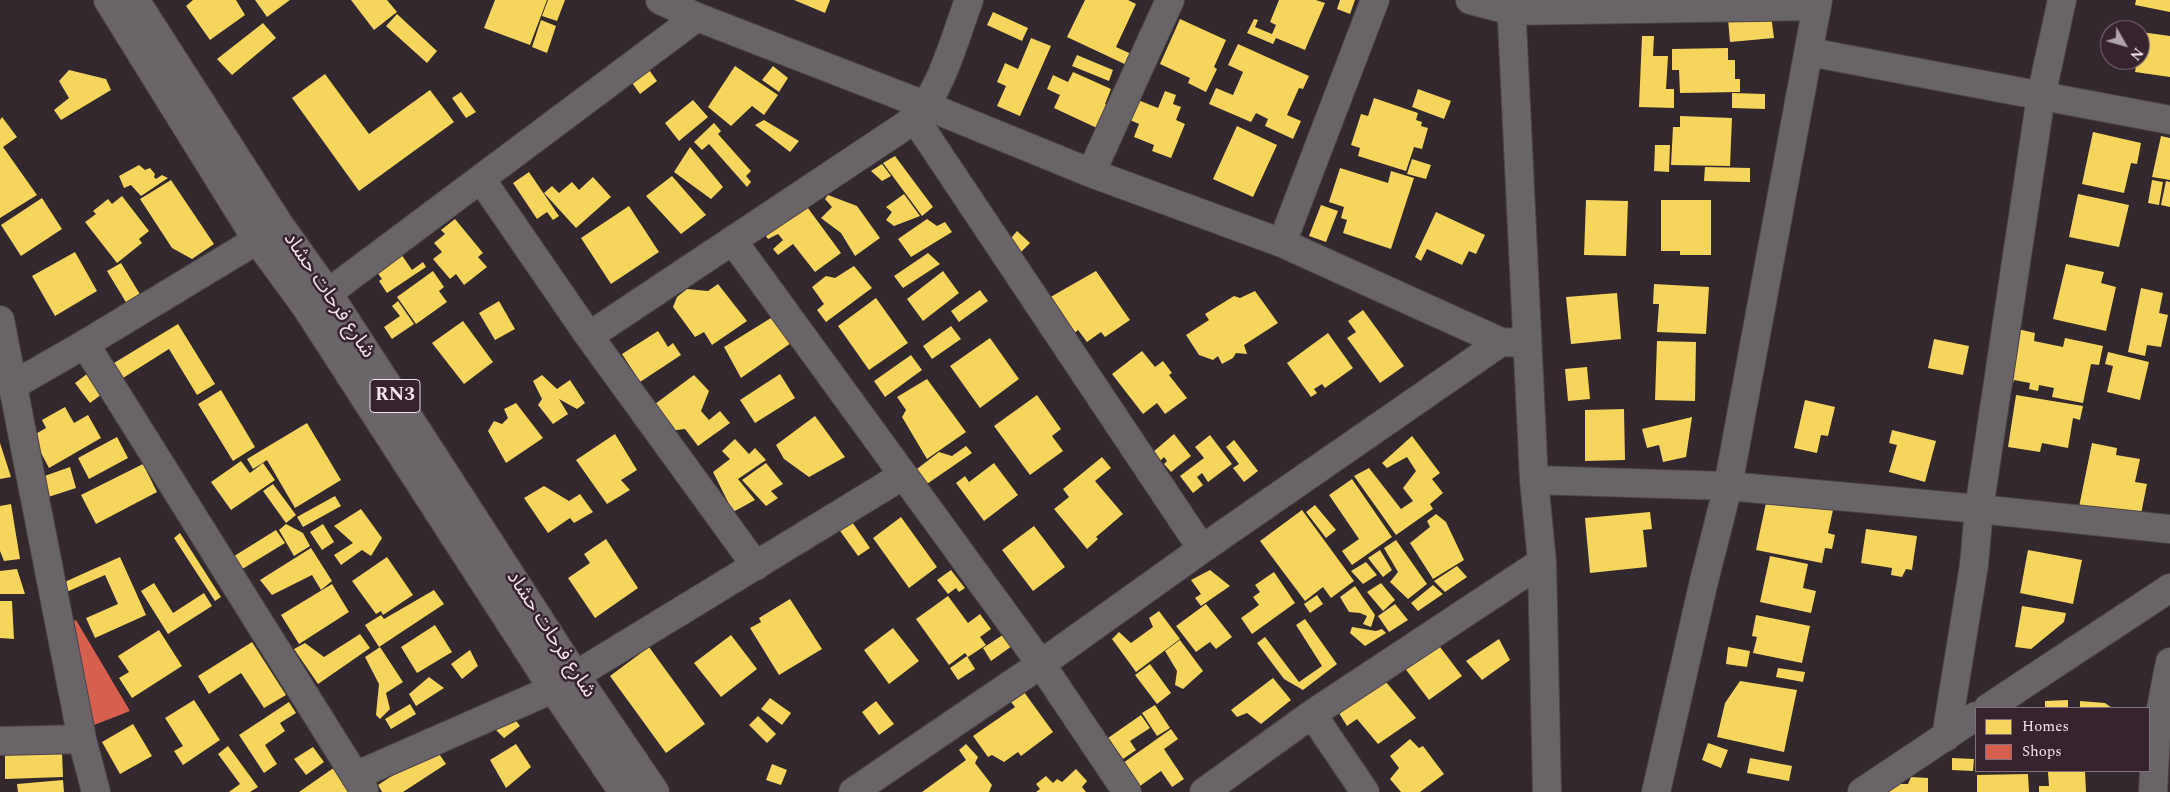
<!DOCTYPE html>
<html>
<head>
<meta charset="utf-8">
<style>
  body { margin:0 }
  #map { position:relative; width:2170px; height:792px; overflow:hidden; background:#32282d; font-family:Spectral,serif }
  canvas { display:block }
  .legend { position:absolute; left:1975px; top:707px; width:175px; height:65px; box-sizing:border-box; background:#37232e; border:1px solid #82707a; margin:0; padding:6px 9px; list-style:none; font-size:15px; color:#f2e4eb }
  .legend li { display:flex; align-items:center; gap:10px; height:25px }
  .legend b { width:25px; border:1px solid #82707a }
  .north { position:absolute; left:2100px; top:20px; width:50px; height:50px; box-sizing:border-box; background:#37232e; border:1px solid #82707a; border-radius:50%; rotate:128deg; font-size:14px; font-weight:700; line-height:20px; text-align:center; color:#f2e4eb }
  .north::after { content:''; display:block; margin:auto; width:18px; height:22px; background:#afa2a8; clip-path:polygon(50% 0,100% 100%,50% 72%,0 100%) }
</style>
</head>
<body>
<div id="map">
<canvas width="2170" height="792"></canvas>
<ul class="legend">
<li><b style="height:14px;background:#f6d55c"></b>Homes</li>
<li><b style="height:14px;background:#d6604d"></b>Shops</li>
</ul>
<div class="north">N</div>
</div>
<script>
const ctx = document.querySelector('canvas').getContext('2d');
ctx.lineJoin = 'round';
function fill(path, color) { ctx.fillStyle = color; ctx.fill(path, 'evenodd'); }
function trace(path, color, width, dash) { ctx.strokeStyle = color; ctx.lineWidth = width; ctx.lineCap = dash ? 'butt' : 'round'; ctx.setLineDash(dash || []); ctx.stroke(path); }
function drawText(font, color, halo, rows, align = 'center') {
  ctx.font = font + ' Spectral,"Noto Sans Arabic",serif'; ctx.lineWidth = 5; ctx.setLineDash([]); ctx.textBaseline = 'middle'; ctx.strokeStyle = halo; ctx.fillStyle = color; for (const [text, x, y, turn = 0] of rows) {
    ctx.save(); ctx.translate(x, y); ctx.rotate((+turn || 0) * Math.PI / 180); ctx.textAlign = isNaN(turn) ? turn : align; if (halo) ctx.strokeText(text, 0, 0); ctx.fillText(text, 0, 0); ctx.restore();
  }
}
const homes = new Path2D(`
  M193,0H236L245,15L210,40L186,6Z
  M255,0H290L267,17Z
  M351,0H387L397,12L374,30Z
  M495,0H547L530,45L484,28Z
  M548,0H565L557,21L542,16Z
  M794,0H830L825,13Z
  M1085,0H1128L1136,4L1116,47L1138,57L1133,68L1067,37Z
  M1279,0H1316L1325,3L1305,50L1276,38L1273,44L1247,33L1254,19L1258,20L1255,27L1272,34L1276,25L1270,22Z
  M1340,0H1355L1350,14L1337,9Z
  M2136,0H2170V12L2135,5Z
  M993,12L1028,28L1022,41L987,25Z
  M397,14L437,51L427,63L386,26Z
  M1771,15L1774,38L1730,42L1728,19Z
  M1180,19L1226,40L1214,67L1217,69L1206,92L1188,83L1190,78L1160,64Z
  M541,20L556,26L547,53L532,47Z
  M263,23L276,38L232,75L217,59Z
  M2141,32L2170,36V77L2135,72L2137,60H2140Z
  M1642,36H1654L1653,56H1668L1666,89H1674V108L1639,107Z
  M1031,38L1051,46L1020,116L997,106L1006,86L997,82L1005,63L1018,69Z
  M1238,44L1309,76L1303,89L1299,88L1287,115L1301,121L1293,139L1265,126L1268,119L1256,113L1251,122L1209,104L1216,88L1233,95L1243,72L1228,65Z
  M1728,48V60H1735V79H1740V92L1680,93L1679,70H1672V49Z
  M1077,55L1113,70L1109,81L1072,66Z
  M735,66L778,95L764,115L752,106L731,126L708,107Z
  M773,66L788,78L779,92L762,80Z
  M647,67L657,81L640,94L630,80Z
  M69,70L106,79L111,90L61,120L54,110L69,98L59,81Z
  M1073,72L1111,89L1105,104L1110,106L1099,129L1054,108L1060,95L1047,89L1053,75L1068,82Z
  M325,74L369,134L430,90L454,122L359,191L292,98Z
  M1418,89L1451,101L1444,119L1412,107Z
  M1165,91L1176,95L1173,104L1181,107L1176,120L1185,124L1171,158L1152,151L1154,145L1134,137L1139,124L1130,120L1138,100L1158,108Z
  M461,92L476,112L466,118L452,98Z
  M1732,93L1765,94V109L1732,108Z
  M1374,98L1418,113L1416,120L1422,122L1421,126L1428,128L1422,149L1414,147L1406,171L1358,156L1360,148L1351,145L1361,114L1368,116Z
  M693,100L708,117L679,141L665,123Z
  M1680,116L1732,118L1730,166L1671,165L1673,127H1680Z
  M2,117L17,137L3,147L37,195L0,218V120Z
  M764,120L799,141L790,152L755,125Z
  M714,123L721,131L718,134L751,171L746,176L751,182L747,187L709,144L702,150L694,142Z
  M1237,126L1277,145L1253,197L1213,179Z
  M2093,132L2141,143L2137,164L2131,163L2124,193L2082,184Z
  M2161,136L2170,138V180L2152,177Z
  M1655,145H1670L1669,172L1654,171Z
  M690,147L723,187L711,199L674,172Z
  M895,156L933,207L922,216L883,163Z
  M1412,159L1431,165L1426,179L1407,174Z
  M882,164L891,176L882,181L871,171Z
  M139,165L145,170L150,168L155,174L154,177L156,179L162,175L168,178L141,196L131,185L124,188L119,176Z
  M1705,167L1750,168V182L1704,181Z
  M1340,168L1388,183L1391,171L1414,178L1391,249L1343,233L1347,220L1341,218L1344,207L1329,202Z
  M529,172L559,216L553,220L547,212L537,219L513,183Z
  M672,176L706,215L681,234L646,196Z
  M593,177L611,197L576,228L544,193L552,186L559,193L572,182L579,190Z
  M171,180L214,244L192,259L172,248L140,199Z
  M2152,180L2163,182L2159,205L2148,203Z
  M2166,181L2170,182V207L2161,205Z
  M904,194L920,216L894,226L886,220L892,212L886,207Z
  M2078,194L2129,205L2119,247L2069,237Z
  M828,195L857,206L880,238L855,256L841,233L821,218L832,207L825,199Z
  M122,196L149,231L139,239L142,243L117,263L85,222L96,214L93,211L108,199L112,204Z
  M42,198L62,229L21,256L1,225Z
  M1586,200L1628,201L1626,256L1584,255Z
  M1661,200H1711V255H1680V251H1661Z
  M805,204L841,253L815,272L793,244L778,255L773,249L783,240L778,234L768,239L763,232Z
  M1321,205L1338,211L1326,242L1309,236Z
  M629,206L659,252L611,284L581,238Z
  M1436,212L1485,235L1476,254L1469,251L1462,265L1427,249L1421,261L1415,257Z
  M455,219L483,253L478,257L487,267L464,285L456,274L450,279L433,259L442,252L434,243L445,234L441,230Z
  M927,219L937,226L945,222L952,232L911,257L898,239Z
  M1017,231L1030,243L1018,255L1006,244Z
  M399,251L412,270L423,262L426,267L387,293L379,281L382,279L374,268Z
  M75,252L97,291L55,316L32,276Z
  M928,253L940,264L903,288L894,276Z
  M121,263L141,296L127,304L107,271Z
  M2066,264L2104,272L2101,283L2116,287L2106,331L2053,319Z
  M854,266L872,288L826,322L817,310L824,304L812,287L826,276L835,278Z
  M433,271L444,287L439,291L447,302L416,324L397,297Z
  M943,271L959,293L923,321L907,299Z
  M1096,271L1130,320L1105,337L1101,332L1087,342L1078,330L1071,336L1047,299Z
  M718,284L747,321L712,345L704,332L695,337L673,307L677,297L687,289L708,291Z
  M1654,284L1709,287L1706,334L1657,332L1659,304H1653Z
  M2141,288L2163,293L2159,313L2168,315L2161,347L2147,345L2145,356L2128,352Z
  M980,290L988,301L959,322L951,311Z
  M1255,291L1278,323L1244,345L1247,354L1236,353L1233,358L1222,364L1218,356L1213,360L1199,355L1186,335L1209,320L1205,314L1234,296L1240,298Z
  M1617,293L1621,339L1571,344L1566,297Z
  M876,298L908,343L869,370L838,326Z
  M398,301L414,324L392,339L384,327L400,316L392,306Z
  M499,301L515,329L495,340L479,313Z
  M1363,310L1404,366L1380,383L1347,338L1356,332L1348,321Z
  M771,318L791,343L741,378L724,347Z
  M463,321L493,362L464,384L432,343Z
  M178,324L215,384L197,395L169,349L123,378L114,363Z
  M951,326L961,339L932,359L923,346Z
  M2013,328L2035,333L2034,341L2063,347L2065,338L2103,346L2099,365L2091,364L2083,403L2052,397L2054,388L2039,385L2038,391L2029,389L2030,383L2014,380L2012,386L2001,384Z
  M658,331L668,347L673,343L681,355L640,382L622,354Z
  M1328,333L1353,368L1325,388L1322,384L1314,389L1317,393L1311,397L1287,363Z
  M990,338L1019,379L980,408L950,366Z
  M1934,339L1969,346L1963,375L1928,368Z
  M1657,341L1696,342L1695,401L1655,400Z
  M1142,351L1155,367L1163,361L1172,373L1169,375L1187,398L1165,414L1157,403L1143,414L1112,374Z
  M2108,352L2149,362L2140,400L2107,392L2113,366L2105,364Z
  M911,355L922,370L885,397L874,381Z
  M1587,367L1590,399L1568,401L1565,369Z
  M87,374L102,394L90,403L75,383Z
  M780,374L795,398L755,423L740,400Z
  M542,375L557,389L570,380L585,403L577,409L559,399L568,414L553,424L538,405L542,399L533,381Z
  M694,375L709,391L701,411L709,420L720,411L730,423L698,446L685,429L668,431L647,410Z
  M927,379L966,432L927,459L902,417L906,410L897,397Z
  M221,390L255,447L233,461L198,404Z
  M1037,395L1061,429L1052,436L1063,451L1030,475L994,426Z
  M2016,395L2083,406L2080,420L2073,418L2068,448L2042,443L2040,452L2008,447Z
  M1805,400L1835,407L1828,436L1821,435L1817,453L1794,448Z
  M516,403L543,438L506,463L488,431L494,421L502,424L508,418L504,409Z
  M65,407L74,423L88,415L101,438L49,468L32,436L46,428L42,420Z
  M1624,409L1625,460L1585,461V410Z
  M815,416L845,457L809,477L784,459L776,445Z
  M1692,417L1686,457L1663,462L1659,445L1647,448L1642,429Z
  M307,423L341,480L295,508L267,460L253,469L247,459Z
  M1892,430L1936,441L1925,482L1889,472L1897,445L1889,443Z
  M615,434L637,470L621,480L630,490L607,504L576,460Z
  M1174,434L1191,456L1171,472L1164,464L1167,461L1164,457L1160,461L1153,452Z
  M1210,435L1232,464L1208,482L1202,473L1197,477L1203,485L1193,493L1180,476L1204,458L1195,447Z
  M1412,436L1440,473L1432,479L1443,493L1430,504L1433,509L1396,535L1354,476L1369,468L1401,509L1413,501L1403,488L1416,471L1407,457L1387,468L1382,463Z
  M117,437L128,458L89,479L78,458Z
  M735,439L749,454L755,448L766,460L738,479L755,500L733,512L713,472L730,459L722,451Z
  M1234,440L1258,471L1244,482L1233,468L1239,464L1226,447Z
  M0,443L11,477L0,479Z
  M2092,443L2117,448L2116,455L2140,459L2135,482L2147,484L2140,519L2079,507Z
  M966,446L972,453L924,486L913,472L939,452L952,456Z
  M1102,457L1111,468L1095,481L1123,514L1096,537L1098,539L1087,549L1054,509L1069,497L1063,489Z
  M241,461L250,473L263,463L275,480L231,510L211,482Z
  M766,463L783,484L771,491L778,498L766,506L742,480Z
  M994,463L1018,495L984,521L956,483L965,476L969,482Z
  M143,464L157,492L96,524L81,495Z
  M70,467L76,488L39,500L33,480Z
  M1352,479L1392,537L1352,565L1342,551L1359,539L1329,495Z
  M273,484L296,515L286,523L263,491Z
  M544,486L569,501L580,494L593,512L574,523L570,518L548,533L524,498Z
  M335,496L341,506L303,527L297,517Z
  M1767,498L1833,510L1828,533L1835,535L1832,549L1825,548L1822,563L1756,550Z
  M11,504L20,559L4,561L0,551V506Z
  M1315,505L1336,530L1326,538L1306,512Z
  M361,509L382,538L371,556L362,550L341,565L334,555L353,543L334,526Z
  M1302,510L1354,581L1331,598L1323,587L1305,601L1260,541Z
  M1650,512L1652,529L1643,530L1647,567L1590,573L1585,518Z
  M1436,514L1446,522L1464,560L1433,579L1410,543L1430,527L1427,521Z
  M901,517L937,567L909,588L873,538Z
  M850,519L870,548L858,556L838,528Z
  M286,524L303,533L310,546L294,556L279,530Z
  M323,524L334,542L322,550L310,532Z
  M1034,526L1065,567L1033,591L1002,550Z
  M1866,529L1917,536L1912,570L1906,569L1902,577L1891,575L1892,568L1861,563Z
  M276,530L285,543L239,571L231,558Z
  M180,533L221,597L215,601L174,538Z
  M606,539L638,588L595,618L568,578L590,563L584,554Z
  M1396,540L1427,584L1408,599L1390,582L1398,572L1384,548Z
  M311,548L332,581L321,590L312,575L272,595L260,580Z
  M1380,550L1392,570L1383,577L1368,558Z
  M2028,550L2082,560L2073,604L2020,593Z
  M1770,556L1808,564L1803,588L1816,591L1811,613L1760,602Z
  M120,557L146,615L95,638L86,618L118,604L105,575L62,594L58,585Z
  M387,557L413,595L383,615L381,611L376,614L352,581Z
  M1366,562L1377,575L1363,584L1351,571Z
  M1457,566L1467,577L1445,592L1434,581Z
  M17,569L25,594H0V571Z
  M951,570L965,588L959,592L956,588L948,594L937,580Z
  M1210,570L1230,586L1201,606L1195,598L1201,594L1191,580Z
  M1274,572L1295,603L1252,634L1241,618L1259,605L1253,597L1260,592L1255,585Z
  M154,583L173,613L204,593L212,606L168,634L141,591Z
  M1381,583L1395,600L1383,611L1367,592Z
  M332,584L349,612L299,644L281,615Z
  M1433,585L1443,594L1418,611L1411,603Z
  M1355,586L1375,615L1371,627L1363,624L1367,616L1360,613L1349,612L1340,597Z
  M434,590L444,604L379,647L365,625L381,615L384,619Z
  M1317,595L1323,604L1310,613L1304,604Z
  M948,596L968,623L980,614L991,629L980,637L986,645L968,657L965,653L949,665L916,619Z
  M790,599L822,649L779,675L750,628L761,622L759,618Z
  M0,601H12L14,639L0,638Z
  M1206,604L1232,637L1216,649L1210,642L1196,652L1176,626Z
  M1395,604L1408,620L1389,632L1378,616Z
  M2022,606L2066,613L2064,622L2031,649L2015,647Z
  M1159,611L1180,639L1136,672L1112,639L1119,632L1131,643L1153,627L1149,618Z
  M1756,615L1810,626L1802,663L1753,653L1757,637L1752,636Z
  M1305,619L1337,664L1303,690L1284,679L1257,643L1265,637L1299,682L1322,666L1296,625Z
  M435,625L452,652L417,673L401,647Z
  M1352,627L1376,631L1382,629L1386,633L1365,646L1350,633Z
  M893,628L919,661L889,684L864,650Z
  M159,630L182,666L132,698L119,678L129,672L118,656Z
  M360,634L370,648L318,684L294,649L305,643L324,657Z
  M1004,634L1012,646L991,661L983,648Z
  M731,635L757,669L721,697L694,663Z
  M1499,639L1510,660L1482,680L1466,661Z
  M1180,640L1203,671L1183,689L1175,685L1177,671L1165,651Z
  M252,642L286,695L264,708L241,673L209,694L198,676Z
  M1437,643L1462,676L1429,700L1404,667Z
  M380,647L403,682L386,693L390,709L380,719L376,715L379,684L365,657Z
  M649,647L705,724L666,753L610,676Z
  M1728,647L1750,651L1747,667L1726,664Z
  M470,650L478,666L462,679L451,664Z
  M967,656L975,669L958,680L950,668Z
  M1150,664L1171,693L1157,704L1135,675Z
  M1778,668L1805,672L1803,682L1776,677Z
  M429,677L444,688L416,706L409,694Z
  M1273,678L1291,700L1261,724L1247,713L1237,717L1231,710Z
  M1740,681L1797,690L1784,752L1717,737L1725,703Z
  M1386,682L1416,718L1378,744L1357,719L1347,726L1339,713Z
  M1024,692L1053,732L1021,756L1018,752L1004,762L992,755L988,757L973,736L1015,707L1011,702Z
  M770,698L791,713L782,725L761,709Z
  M194,700L220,740L183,765L174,751L183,746L165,718Z
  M2068,700V708H2045V701Z
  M876,701L894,724L879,735L862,712Z
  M2080,701L2105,703L2112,708H2080Z
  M289,702L296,713L280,723L285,731L265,745L277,764L264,773L239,735Z
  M410,704L416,714L391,729L385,719Z
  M1155,705L1170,728L1157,736L1142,713Z
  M1141,715L1150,728L1130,741L1136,750L1123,759L1108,738Z
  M758,716L776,734L767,743L749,725Z
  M513,717L520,726L504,738L495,729Z
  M133,724L152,756L120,774L102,742Z
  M1171,729L1178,739L1164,749L1184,779L1172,787L1161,771L1140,786L1123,763Z
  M1410,739L1419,748L1423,746L1444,774L1420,792H1401L1390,779L1399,768L1390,756Z
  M1708,743L1728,750L1721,768L1702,760Z
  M516,744L531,767L506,788L490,760Z
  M966,744L978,757L975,763L992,785L989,792H922L966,760L959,750Z
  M228,746L258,787L250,792H229L240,784L218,754Z
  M313,747L324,762L306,775L294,759Z
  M435,748L446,764L403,792H382L378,785Z
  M62,752L63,777L5,779V754Z
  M1750,758L1792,766L1789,781L1747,773Z
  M1952,758L1974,759L1973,771L1952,770Z
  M772,764L787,770L781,785L766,780Z
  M335,767L352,792H299Z
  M1076,769L1087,781L1082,787L1086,792H1036L1040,789L1036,784L1046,776L1053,783L1057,779L1062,782Z
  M2085,771L2086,792H2039V786H2049L2048,772Z
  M2028,774L2029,792H1977V775Z
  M1911,777L1928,778V792H1889L1891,784H1908Z
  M63,780L64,792H18L17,784Z`);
const shops = new Path2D(`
  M76,620L130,711L89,727L64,624Z`);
const minor = new Path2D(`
  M660,0L697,17L927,106L1091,173L1282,243L1501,342L1527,343
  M1470,0L1512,11L1817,6
  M1511,0L1534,480L1542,562L1547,792
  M1809,52L2170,120
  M915,119L1202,549
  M1091,173L1170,0
  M481,179L589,336L756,566
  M733,241L1041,664L1127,792
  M1282,243L1375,0
  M307,306L328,293L697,17
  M0,320L82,739L96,792
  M589,336L915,119C943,86 954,40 969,0
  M85,344L364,790
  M12,386L85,344L257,240L276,226
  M1534,480L1728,486L1979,509L2170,529
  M1988,708L2170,588
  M1312,714L1365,792
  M1946,737L1974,565L1979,509L2041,96L2062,0
  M0,741L82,739
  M355,776L553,689L902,476
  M853,792L1041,664L1202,549L1501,342
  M1204,792L1312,714L1542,562
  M1656,792L1703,585L1728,486L1818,0
  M1862,792L1976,716
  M2153,792L2156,734L2170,662`);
const major = new Path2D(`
  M108,0L257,240L306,307L553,689L623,792
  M135,0L279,224L328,293L576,676L655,792`);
const shields = [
  [395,396,50]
];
const shieldNames = [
  ["RN3",395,396]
];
const streetNames = [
  ["شارع فرحات حشاد",328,296,56],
  ["شارع فرحات حشاد",550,635,57]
];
fill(homes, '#f6d55c');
fill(shops, '#d6604d');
trace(minor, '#4c4348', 30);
trace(major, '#4c4348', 30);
trace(minor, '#686468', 28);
trace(major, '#6b6469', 28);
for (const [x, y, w] of shields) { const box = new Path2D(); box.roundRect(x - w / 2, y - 16.5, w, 33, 4); ctx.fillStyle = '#37232e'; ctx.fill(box); trace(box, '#f2e4eb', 1); }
drawText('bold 19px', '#f2e4eb', null, shieldNames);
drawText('20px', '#f2e4eb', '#37232e', streetNames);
</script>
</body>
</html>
